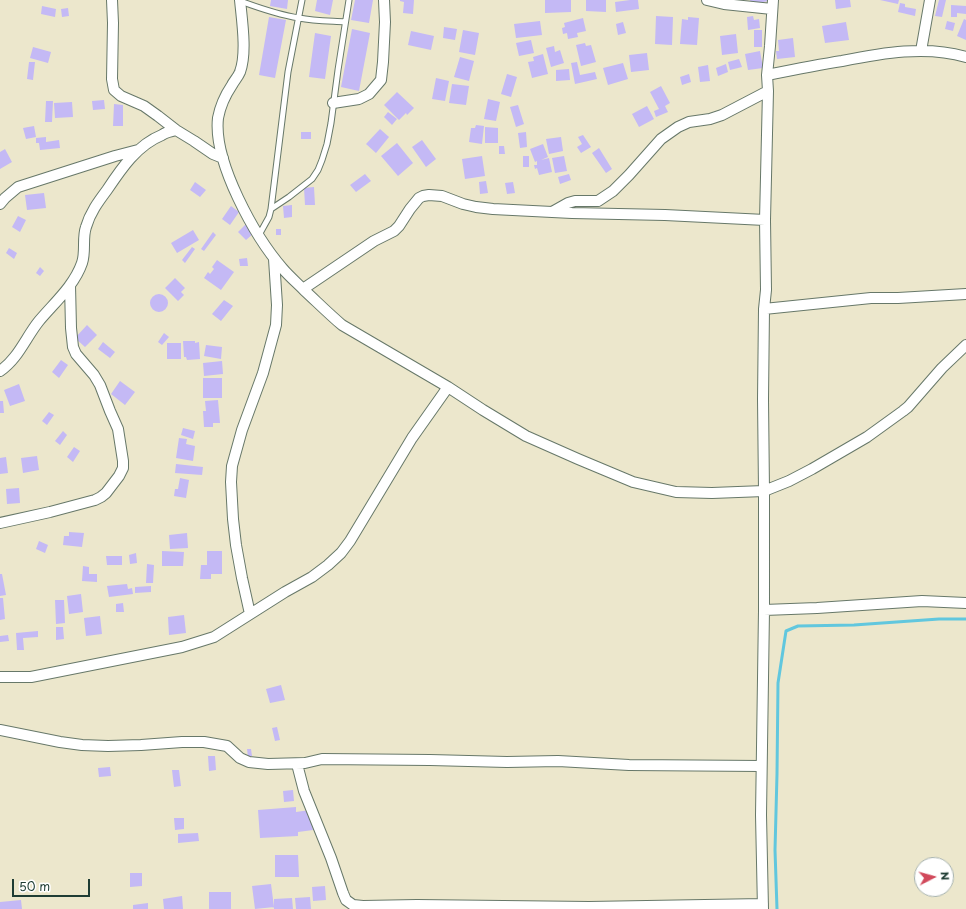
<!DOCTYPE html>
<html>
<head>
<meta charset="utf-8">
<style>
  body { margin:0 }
  #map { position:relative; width:966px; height:909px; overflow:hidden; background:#ece7cc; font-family:"Playpen Sans",sans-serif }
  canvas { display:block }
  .north { position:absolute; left:914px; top:857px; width:40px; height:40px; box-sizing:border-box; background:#fff; border:1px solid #a5b1ae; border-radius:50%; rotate:84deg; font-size:11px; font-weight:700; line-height:16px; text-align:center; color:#1f3d34 }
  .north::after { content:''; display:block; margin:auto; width:14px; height:18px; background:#d1495b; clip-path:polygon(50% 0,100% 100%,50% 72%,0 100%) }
  .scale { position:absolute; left:12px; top:879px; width:78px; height:18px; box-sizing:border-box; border:2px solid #1f3d34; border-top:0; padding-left:5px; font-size:12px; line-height:14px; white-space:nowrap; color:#1f3d34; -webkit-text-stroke:3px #fff; paint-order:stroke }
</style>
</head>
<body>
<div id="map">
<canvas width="966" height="909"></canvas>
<div class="north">N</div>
<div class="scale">50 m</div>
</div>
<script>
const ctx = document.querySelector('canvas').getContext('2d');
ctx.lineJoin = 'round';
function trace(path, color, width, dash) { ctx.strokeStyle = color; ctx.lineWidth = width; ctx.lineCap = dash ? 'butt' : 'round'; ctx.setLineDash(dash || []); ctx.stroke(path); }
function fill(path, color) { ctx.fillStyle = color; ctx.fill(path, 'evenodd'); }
const stream = new Path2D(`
  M777,909L775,850L777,774L778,683L786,631L798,626L854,625L939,619H966`);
const building = new Path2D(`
  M271,0H288L287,9L270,6Z
  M317,0H333L330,15L315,11Z
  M355,0H373L369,23L351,20Z
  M400,0H414L413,14L403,13L404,2L400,1Z
  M545,0H571V12L545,13Z
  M586,0H606V12L586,11Z
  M630,0H638L639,9L616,12L615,2Z
  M750,0H769V1L751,4Z
  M835,0H850L851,7L836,9Z
  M880,0H899L898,4Z
  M939,0H946L942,17L935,16Z
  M900,3L905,4V7L916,9L915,16L898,12Z
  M951,5L966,6V14L957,13V17H951Z
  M42,6L56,9L55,17L41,14Z
  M68,8L69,16L62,17L61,9Z
  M656,16L673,17L672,45L655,44Z
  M753,16L754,20L759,19L760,28L748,30L747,17Z
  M269,17L286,20L275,78L259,75Z
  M688,17L699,18L697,45L680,44L682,19L688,20Z
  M583,18L586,31L577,33L578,37L568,39L567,33L563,34L562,28L565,27L564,23Z
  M964,19L966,20V40L957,36Z
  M540,21L542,35L516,38L514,24Z
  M947,21L955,23L953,31L945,29Z
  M623,22L626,33L618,35L616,24Z
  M846,22L849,40L825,43L822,26Z
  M444,27L457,29L455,40L443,38Z
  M352,29L370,33L359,91L341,87Z
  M463,30L479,33L475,55L459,52Z
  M754,30H762V47H754Z
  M411,31L434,36L431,50L408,45Z
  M315,33L331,36L325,79L309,77Z
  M736,34L738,53L722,55L720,36Z
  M793,38L795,57L777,59L776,51H779L778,40Z
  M531,40L534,53L519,56L516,43Z
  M585,43L586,46L591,45L596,62L581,66L576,45Z
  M554,46L555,52L560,50L564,63L551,67L546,48Z
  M33,47L51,52L48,63L30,58Z
  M760,51L763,68L748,70L745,54Z
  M647,53L649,70L631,72L629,55Z
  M543,54L548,74L532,78L528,62L534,61L533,57Z
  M460,57L474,61L469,81L454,77Z
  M739,59L742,67L730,70L728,62Z
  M29,62H35L33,80L27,79Z
  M577,62L580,75L595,72L597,79L575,84L571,63Z
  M623,63L628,79L608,85L603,68Z
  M726,64L728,72L718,76L716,68Z
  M708,65L710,81L700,82L698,67Z
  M569,69L570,80L556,81V70Z
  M507,74L517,77L511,97L501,94Z
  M689,74L691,82L682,85L680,77Z
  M436,78L449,81L445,101L432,99Z
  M452,84L469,86L466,105L449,103Z
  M661,86L670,103L665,106L668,112L656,117L654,111L659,109L650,92Z
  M397,92L414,108L407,115L406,113L399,120L384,105Z
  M488,99L500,102L496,121L484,119Z
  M104,100L105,109L93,110L92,101Z
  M46,101H53L52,122H45Z
  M72,102L73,117L55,118L54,103Z
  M114,104L123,105V126H113Z
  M518,105L524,124L516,127L510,107Z
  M647,106L654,119L639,127L632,114Z
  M388,112L397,119L392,125L384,117Z
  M476,125L484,126L482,144L469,142L471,128H475Z
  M34,126L36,137L26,139L23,128Z
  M485,127L498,128V143H485Z
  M380,129L389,137L376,153L366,144Z
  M301,132H311V139H301Z
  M526,132L527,147L520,148L518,133Z
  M583,135L591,147L581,153L577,147L582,144L578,137Z
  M46,137V142L59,140L60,148L40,150L39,143H36V138Z
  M561,137L563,151L549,154L546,139Z
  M422,140L436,159L426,167L412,147Z
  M397,143L413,163L398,176L381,156Z
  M543,144L548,157L541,160L549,158L552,172L539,175L537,168L535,169L534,165H537V161L535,162L530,149Z
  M499,146H504L505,154H499Z
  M599,148L612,169L606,173L592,153Z
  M5,149L12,162L0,169V152Z
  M482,156L485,176L465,179L462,159Z
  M523,156H529V167H523Z
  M564,156L567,171L555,173L552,158Z
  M365,174L371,181L356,192L350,185Z
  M569,174L571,180L560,184L558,177Z
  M486,181L488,193L480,194L479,182Z
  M195,182L206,190L200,197L190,190Z
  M513,182L515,193L507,194L505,183Z
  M314,187L315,205H305L304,188Z
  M44,193L46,208L27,210L25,195Z
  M292,205V217L284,218L283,206Z
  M231,206L239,212L230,225L222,219Z
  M18,216L26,220L20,232L12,227Z
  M246,224L254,233L246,240L238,232Z
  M276,229H281V235H276Z
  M193,230L199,240L177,253L171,243Z
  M213,232L216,235L204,251L201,249Z
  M192,247L195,249L185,263L182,260Z
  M9,248L17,253L14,259L6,253Z
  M247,258L248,266H240L239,259Z
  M217,260L234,272L221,290L204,278L208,272L210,274L214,269L212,267Z
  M40,267L44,271L40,276L36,273Z
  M175,278L185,288L181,292L184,295L178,301L165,288Z
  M150 303a9 9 0 1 1 18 0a9 9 0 1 1-18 0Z
  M224,300L233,306L221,321L212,314Z
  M87,325L97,335L85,347L75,338Z
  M164,333L169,337L162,345L158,342Z
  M183,341H195V343L199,342L200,359L187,360L186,357H184Z
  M103,342L115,352L110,358L98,349Z
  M167,343H181V359H167Z
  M206,345L222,347L221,359L204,356Z
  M61,360L68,365L59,378L52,372Z
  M222,361L223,374L204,376L203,363Z
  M203,378H222V398H203Z
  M120,381L135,392L125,405L111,394Z
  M19,384L25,401L10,406L4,390Z
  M218,400L220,423H213V427H204L203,411H206L205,401Z
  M0,401H3L4,413H0Z
  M49,412L54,415L47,425L42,421Z
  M183,428L195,431L193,439L181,435Z
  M63,431L67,435L60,445L55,441Z
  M179,438L187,439L186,444L195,446L193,461L176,458Z
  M74,447L80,451L73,462L67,457Z
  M37,456L39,470L23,473L21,458Z
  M6,457L8,473L0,474V458Z
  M176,464L203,467L202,475L175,473Z
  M180,478L189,480L186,498L174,496L175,489H178Z
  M19,488L20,503L7,504L6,489Z
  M69,532L84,533L82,547L63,545L64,536H69Z
  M187,533L188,548L170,549L169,535Z
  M39,541L48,545L45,553L36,549Z
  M162,551L184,552L183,566H162Z
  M207,551H222V574H211V579H200L201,565H207Z
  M136,553L137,563L130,564L129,555Z
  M106,556H122V565H107Z
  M147,564L154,565L153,583H146Z
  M83,566L89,567V574H97V582L82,581Z
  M0,574H2L6,595L0,596Z
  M127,584L128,589L132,588L133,594L109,597L107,586Z
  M151,586V592L135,593V587Z
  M81,594L83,612L69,614L67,596Z
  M0,598H3L5,619L0,620Z
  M55,600H64L65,623L56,624Z
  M123,603L124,612H116V604Z
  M184,615L186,633L169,635L168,617Z
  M100,616L102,634L86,636L84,618Z
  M56,627H63L64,639L56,640Z
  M38,631V637L23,638L24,650H17L16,633Z
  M8,635L9,641L0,642V636Z
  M281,685L285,700L270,703L266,689Z
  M277,727L280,740L275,741L272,728Z
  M247,749H251L252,756L248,757Z
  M208,756H215L216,770L209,771Z
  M110,767L111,776L99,777L98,768Z
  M172,770H179L181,786L174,787Z
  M293,790L294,801L284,802L283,791Z
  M296,807V812L310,810L313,830L298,832V836L260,838L258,810Z
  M174,818H184V829L175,830Z
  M198,833L199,841L178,843V834Z
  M275,855H298L299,877H275Z
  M130,873H142V886L130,887Z
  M271,884L274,907L255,909L252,886Z
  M325,886L326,900L313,901L312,887Z
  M209,892H231V909H209Z
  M182,896L183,909H164L163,899Z
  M310,897L311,909H296L295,898Z
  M292,898L293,909H274V899Z
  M21,900L22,909H0V902Z
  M148,903V909H133V905Z`);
const lane = new Path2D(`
  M240,1C259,8 279,15 299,18C314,21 330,21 345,22
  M271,209L288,72L302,0
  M259,235L269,217L271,209L289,197L312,179L318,170L322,160L327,144L331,123L338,70L349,0`);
const street = new Path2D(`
  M112,0L113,23L112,79L114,90L121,96L144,106L158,116L176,130L194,141L213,154L223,158
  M240,0C242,21 247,53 240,72C238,77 234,81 232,85C226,94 220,107 218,118C213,162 255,237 283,269C289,276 297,283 304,290C317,302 329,314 342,325L448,387L483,410L526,436L578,459L633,482L676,492L712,493L764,491L789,481L812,469L867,437L903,411L908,407L942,368L966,345
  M707,0L724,4L772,9
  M921,51L930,0
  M767,75C792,70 817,65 842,61C882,53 926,45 966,57
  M333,103L359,99L369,94L381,80L383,62L385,22L384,0
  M0,204L5,198L18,187L115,156L138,150
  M552,212L568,203L575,201H598L613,191L629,175L661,139L678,127L689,122L710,119L722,115L768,91
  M303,289L374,241L394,231L399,226L410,209L419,198L423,196L429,195L442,196L463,204L476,207L493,209L572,213L665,215L765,220
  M764,309L871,298H898L966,294
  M0,371C18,359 26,337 39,321C54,303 74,286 82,263C86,251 82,238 86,227C90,213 98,202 107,190C121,169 137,145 162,135C166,132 171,131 176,130
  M0,523L50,512L95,500L101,497L106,493L119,476L123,468V461L118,429L110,411L100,385L94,375L76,354L73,347L71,328L70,285
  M764,610L817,608L922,601L966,603
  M250,614L242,578L236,545L233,519L231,482L232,466L242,430L263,373L276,325L277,305L274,259
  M0,677H31L182,647L214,637L285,592L312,577L328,565L341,553L350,541L412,438L448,387
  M0,730L60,742L82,745L108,746L141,745L182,742H204L227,746L240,758L249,762L268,764L305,763L322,759L430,760L507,762L558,761L629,765L761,766
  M297,764L304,791L331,858L343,893L346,900L353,905L363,906L417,905L589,907L763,904
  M763,909L761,815L764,610V491L763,399L764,309L766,290L765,220L768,91L767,75L770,46L773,0`);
trace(stream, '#61c7de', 3);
fill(building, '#c4b9f5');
trace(lane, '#677869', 7);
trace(street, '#677869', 12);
trace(lane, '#fff', 5);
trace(street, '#fff', 10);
</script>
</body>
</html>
